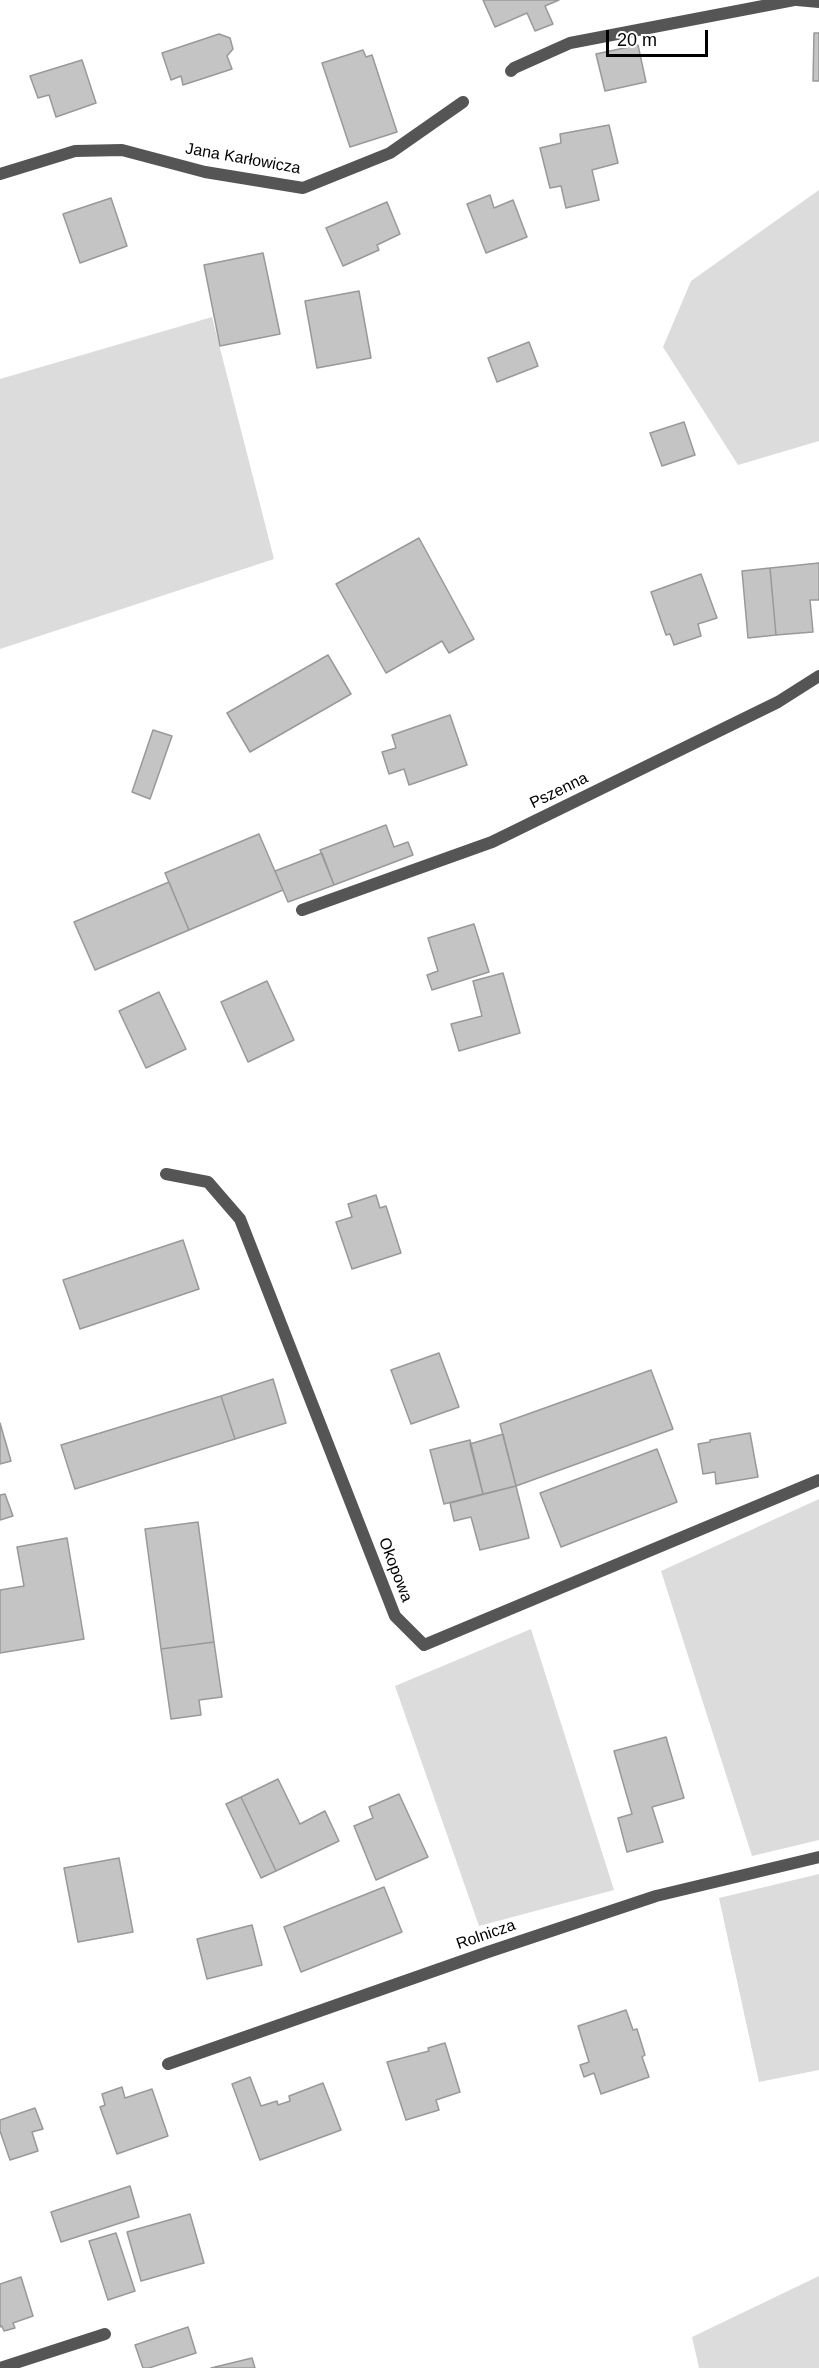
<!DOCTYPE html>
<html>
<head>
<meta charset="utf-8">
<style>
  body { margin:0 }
  #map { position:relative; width:819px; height:2368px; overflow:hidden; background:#fff; font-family:Helvetica,sans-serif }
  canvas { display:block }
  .scale { position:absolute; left:606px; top:30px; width:102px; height:27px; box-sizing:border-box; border:3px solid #000; border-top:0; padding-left:8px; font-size:18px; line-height:21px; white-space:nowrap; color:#000; -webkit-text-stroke:4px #fff; paint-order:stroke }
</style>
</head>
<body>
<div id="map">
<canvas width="819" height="2368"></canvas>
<div class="scale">20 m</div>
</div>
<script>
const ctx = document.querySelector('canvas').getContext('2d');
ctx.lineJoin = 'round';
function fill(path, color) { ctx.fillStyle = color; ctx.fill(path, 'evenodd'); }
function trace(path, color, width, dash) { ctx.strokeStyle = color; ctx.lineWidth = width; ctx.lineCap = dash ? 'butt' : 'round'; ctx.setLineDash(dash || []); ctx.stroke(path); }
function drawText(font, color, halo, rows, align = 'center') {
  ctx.font = font + ' Helvetica,sans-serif'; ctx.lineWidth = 5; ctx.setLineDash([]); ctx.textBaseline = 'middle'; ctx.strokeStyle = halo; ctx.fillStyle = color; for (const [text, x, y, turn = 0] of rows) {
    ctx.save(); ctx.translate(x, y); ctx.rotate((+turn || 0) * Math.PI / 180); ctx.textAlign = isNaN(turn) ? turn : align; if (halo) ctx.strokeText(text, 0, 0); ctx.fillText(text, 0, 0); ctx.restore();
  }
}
const green = new Path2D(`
  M819,190V441L738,465L663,347L691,281Z
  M212,317L274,559L0,649V379Z
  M819,1499V1840L752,1856L661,1571Z
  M531,1629L614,1890L479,1926L395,1686Z
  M819,1874V2070L759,2082L719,1898Z
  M819,2276V2368H699L692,2337Z`);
const building = new Path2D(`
  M483,0H559L545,6L553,24L535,31L527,13L495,27Z
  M814,33H819V81H813Z
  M219,34L230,38L233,49L227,56L232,69L183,85L181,76L171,80L162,53Z
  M638,45L646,82L605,91L596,54Z
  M363,50L366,57L372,55L397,132L350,147L322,63Z
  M82,60L96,103L56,117L49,95L38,98L30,76Z
  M609,125L618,163L592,170L599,200L566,208L561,186L550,188L540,148L561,143L560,134Z
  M490,195L494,208L513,200L527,237L486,253L467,204Z
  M111,198L127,246L80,263L63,214Z
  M387,202L400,234L377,245L379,250L343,266L326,228Z
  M263,253L280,334L220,346L204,265Z
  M359,291L371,358L317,368L305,301Z
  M529,342L538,366L497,382L488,358Z
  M684,422L695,455L662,466L650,433Z
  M419,538L474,639L449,653L442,641L386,673L336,584Z
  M819,563V600H810L813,632L776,635L770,568Z
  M770,568L776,635L748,638L742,571Z
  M701,574L717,618L698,624L701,636L674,645L670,634L666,635L651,592Z
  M328,655L351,694L250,752L227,713Z
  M450,715L467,765L409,785L404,769L389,774L382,752L396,748L392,735Z
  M153,730L172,736L150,799L132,792Z
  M386,825L394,847L408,842L413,855L334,885L320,850Z
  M259,834L283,890L189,930L165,873Z
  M322,853L334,885L288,902L275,871Z
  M169,882L189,930L95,970L74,922Z
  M474,924L489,972L432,990L427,975L438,971L428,938Z
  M503,973L520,1033L459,1051L451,1024L482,1016L473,981Z
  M267,981L294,1040L248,1062L221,1002Z
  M159,992L186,1049L146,1068L119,1011Z
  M376,1195L380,1208L386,1206L401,1253L352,1269L336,1222L352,1217L348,1204Z
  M183,1240L199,1289L80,1329L63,1280Z
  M439,1353L459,1407L411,1424L391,1370Z
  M651,1370L673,1429L516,1486L500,1424Z
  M273,1379L286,1423L235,1439L221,1396Z
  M221,1396L235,1439L75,1489L61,1445Z
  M0,1423L11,1461L0,1464Z
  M750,1433L758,1477L716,1484L715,1472L703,1474L698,1444L710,1442V1440Z
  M503,1434L516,1486L483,1494L470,1444Z
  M470,1440L483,1494L444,1504L430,1450Z
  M657,1449L677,1502L561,1547L540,1493Z
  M516,1486L529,1538L480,1550L471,1517L454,1521L450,1503Z
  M5,1494L13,1516L0,1520V1495Z
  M198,1522L214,1642L161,1649L145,1529Z
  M67,1538L84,1639L0,1653V1590L24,1586L17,1547Z
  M214,1642L222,1697L199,1700L201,1715L171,1719L161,1649Z
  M666,1737L684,1798L652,1807L663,1842L627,1852L618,1818L632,1814L614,1751Z
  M278,1779L300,1824L325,1811L339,1841L276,1871L241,1797Z
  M399,1794L428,1857L376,1880L354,1826L373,1818L369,1807Z
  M241,1797L276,1871L261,1878L226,1804Z
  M119,1858L133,1932L78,1942L64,1868Z
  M384,1887L402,1932L301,1972L284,1927Z
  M252,1925L262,1965L207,1979L197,1939Z
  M626,2010L633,2030L637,2029L645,2055L642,2057L649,2077L601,2094L594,2073L584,2077L580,2065L589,2062L578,2026Z
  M445,2043L460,2092L436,2100L439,2110L406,2120L387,2062L429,2051L428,2048Z
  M250,2077L261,2106L277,2101L278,2105L290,2101L289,2096L323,2083L341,2130L260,2160L232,2084Z
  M122,2087L125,2098L152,2089L168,2136L117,2154L100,2107L105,2105L102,2094Z
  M35,2108L43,2129L32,2132L38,2151L10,2160L0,2131V2120Z
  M130,2186L139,2217L61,2242L51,2212Z
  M190,2214L204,2263L141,2281L127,2232Z
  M116,2233L135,2291L108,2300L89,2241Z
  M21,2277L33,2316L13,2323L15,2328L4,2331L2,2326L0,2327V2284Z
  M188,2327L196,2353L149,2368H143L135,2345Z
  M252,2358L255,2368H211Z`);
const service = new Path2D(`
  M0,2368L105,2334`);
const minor = new Path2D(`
  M797,0L819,2
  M511,71L514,68L570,43L794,0
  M0,174L75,151L122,150L205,172L303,188L390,153L463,102
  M302,910L492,842L778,702L819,676
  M166,1174L208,1182L240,1219L395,1616L424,1645L819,1480
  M168,2064L488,1952L656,1896L819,1857`);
const streetNames = [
  ["Jana Karłowicza",243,159,10],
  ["Pszenna",559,791,-26],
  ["Okopowa",395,1570,69],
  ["Rolnicza",486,1935,-19]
];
fill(green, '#dcdcdc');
fill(building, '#c4c4c4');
trace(building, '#999', 1.5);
trace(service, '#555', 12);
trace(minor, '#555', 12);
drawText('16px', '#000', '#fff', streetNames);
</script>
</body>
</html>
